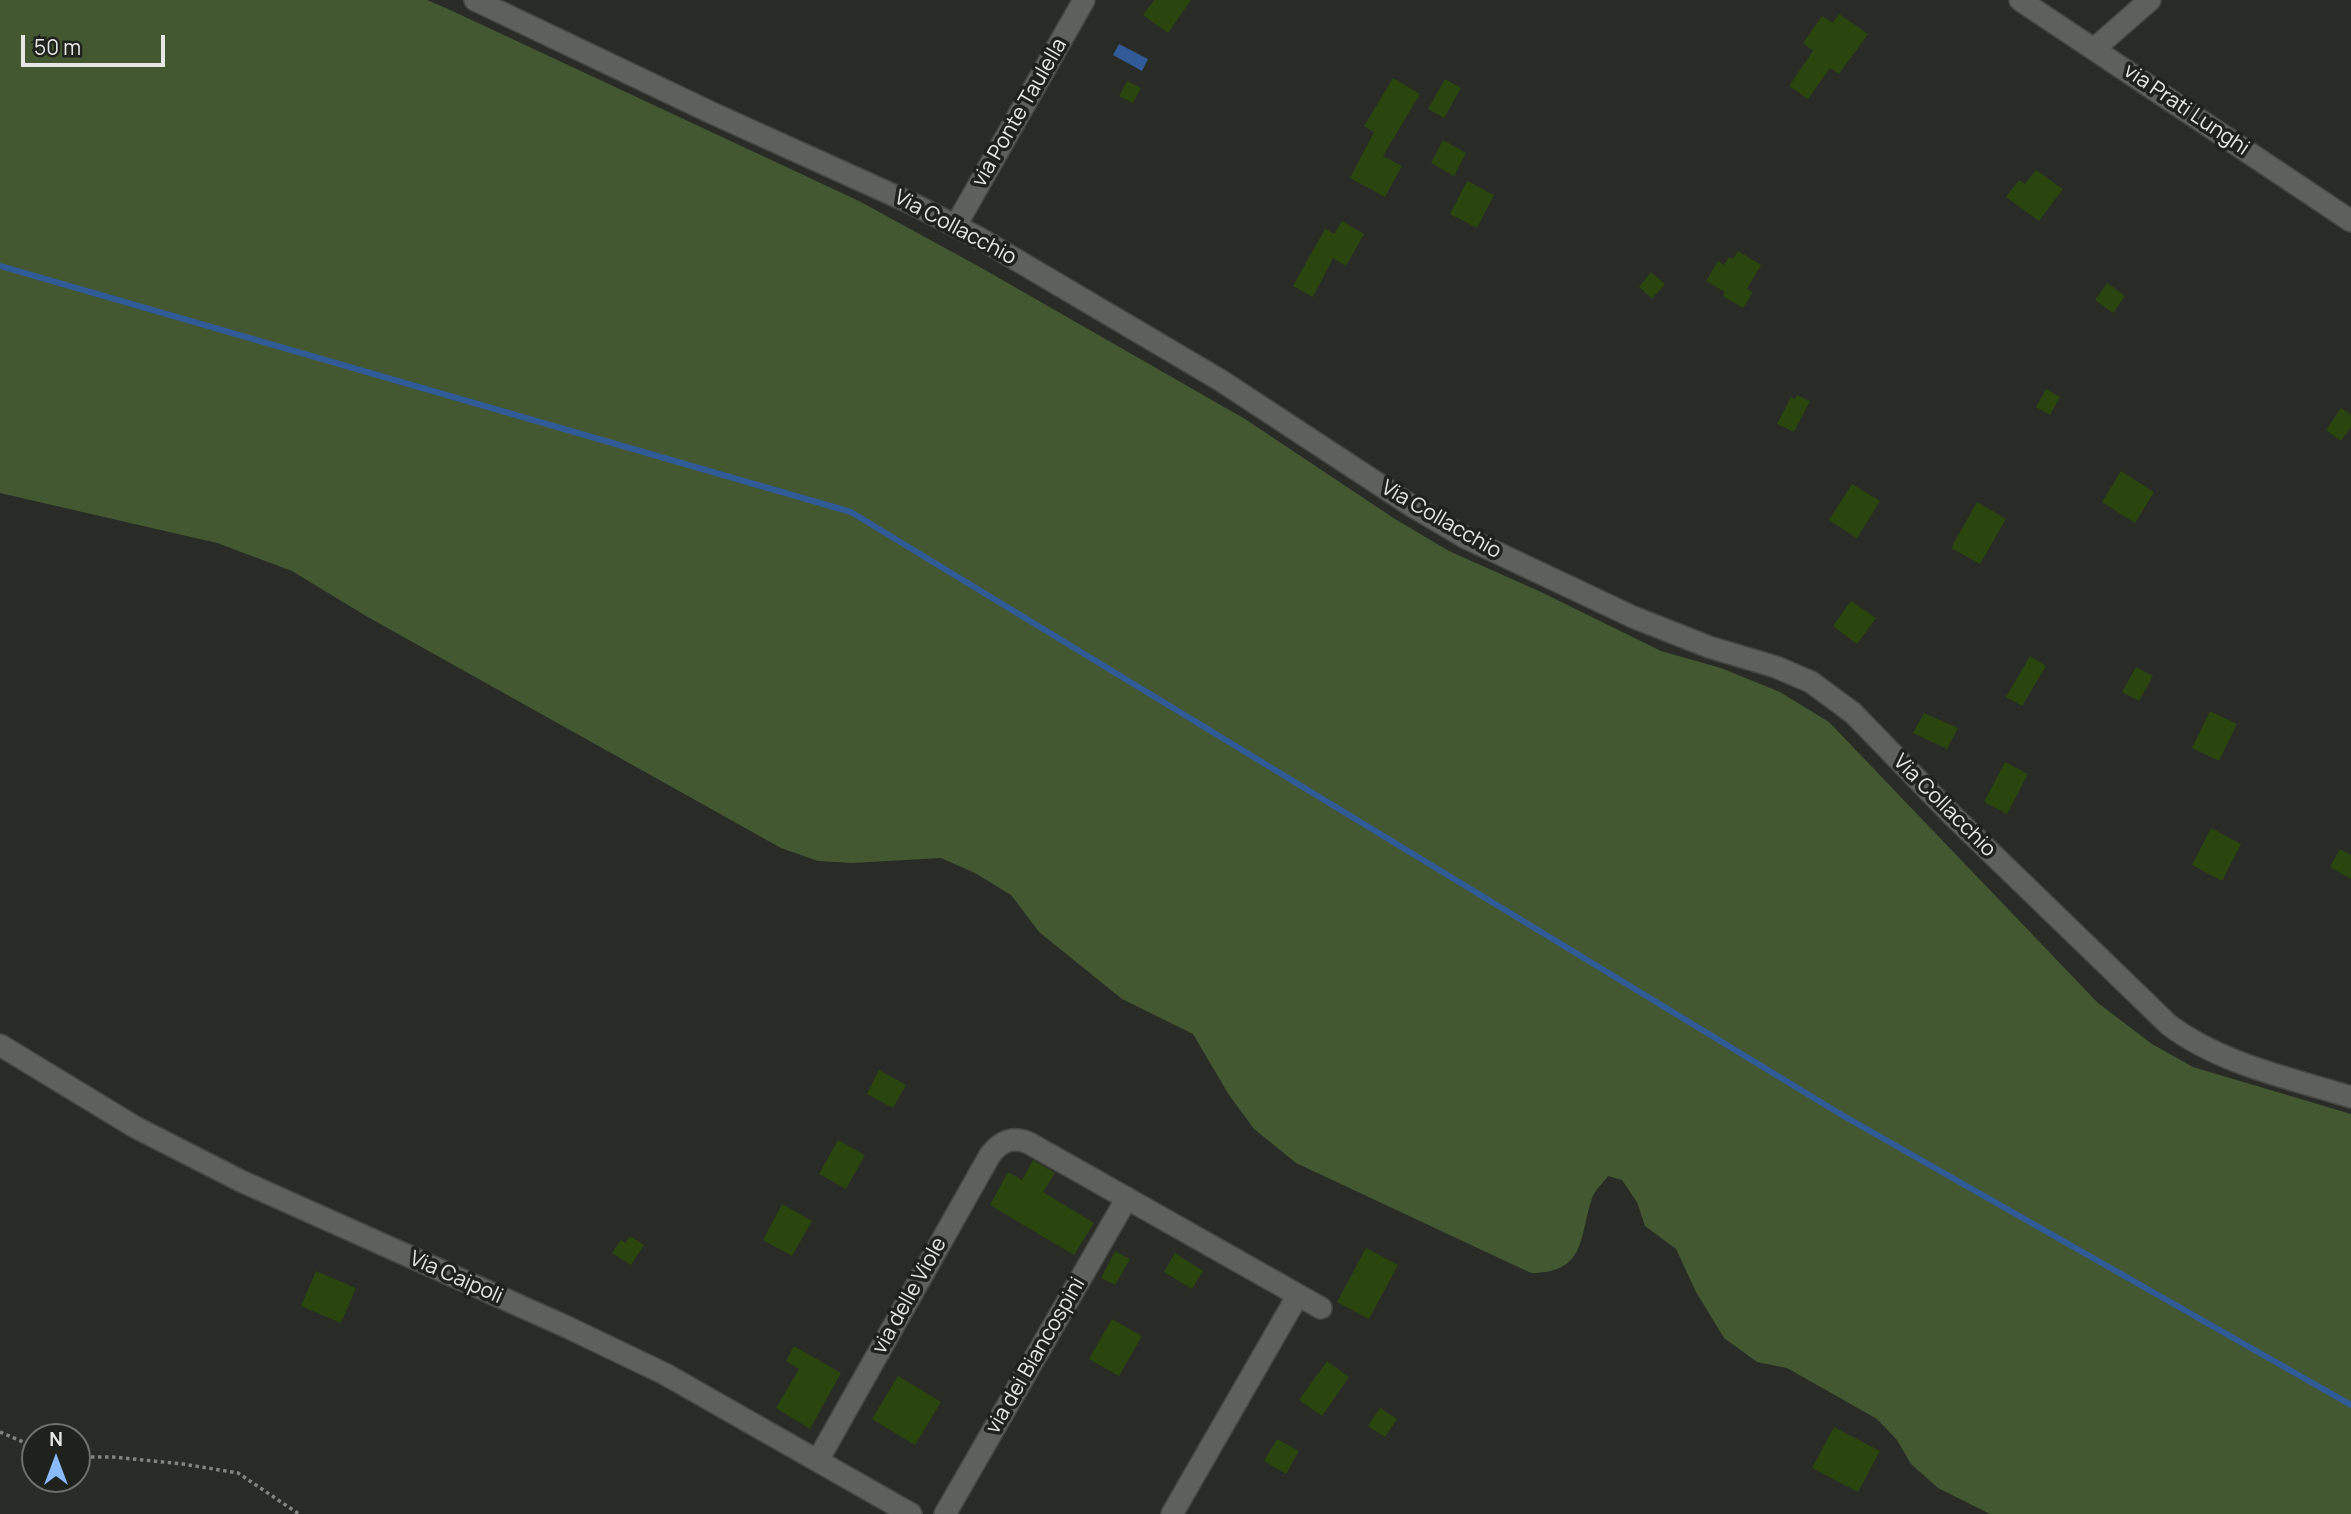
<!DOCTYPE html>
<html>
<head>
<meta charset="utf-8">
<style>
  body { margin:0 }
  #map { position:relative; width:2351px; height:1514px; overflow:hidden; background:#282b26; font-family:Manrope,sans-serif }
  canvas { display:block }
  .north { position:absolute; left:21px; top:1423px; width:70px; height:70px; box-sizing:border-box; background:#1f211d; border:2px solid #6e706d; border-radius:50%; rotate:0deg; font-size:19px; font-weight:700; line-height:28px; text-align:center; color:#e5e7e4 }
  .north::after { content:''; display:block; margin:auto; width:24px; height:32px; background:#8abafc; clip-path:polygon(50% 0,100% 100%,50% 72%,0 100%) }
  .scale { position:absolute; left:21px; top:35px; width:144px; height:32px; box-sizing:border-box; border:4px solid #e5e7e4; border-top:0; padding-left:9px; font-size:21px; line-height:24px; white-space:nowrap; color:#e5e7e4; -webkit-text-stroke:5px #1f211d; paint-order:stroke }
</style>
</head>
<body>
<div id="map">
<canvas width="2351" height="1514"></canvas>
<div class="north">N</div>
<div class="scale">50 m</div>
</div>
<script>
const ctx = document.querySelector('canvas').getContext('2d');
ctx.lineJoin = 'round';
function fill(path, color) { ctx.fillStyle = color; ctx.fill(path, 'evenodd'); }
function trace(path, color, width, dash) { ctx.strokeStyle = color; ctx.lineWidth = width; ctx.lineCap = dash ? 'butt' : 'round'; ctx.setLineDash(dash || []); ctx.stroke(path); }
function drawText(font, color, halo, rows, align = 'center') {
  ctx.font = font + ' Manrope,sans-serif'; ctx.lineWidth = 7; ctx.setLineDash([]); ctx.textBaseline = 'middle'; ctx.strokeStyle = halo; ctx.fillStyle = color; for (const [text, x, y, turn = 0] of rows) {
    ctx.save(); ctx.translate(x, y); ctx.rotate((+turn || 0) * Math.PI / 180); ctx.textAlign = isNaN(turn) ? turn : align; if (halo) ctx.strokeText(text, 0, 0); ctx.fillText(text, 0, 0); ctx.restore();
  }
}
const green = new Path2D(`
  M0,0H427L446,8L859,201L978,266L1245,419L1395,519L1449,551L1541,592L1661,651L1721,668L1780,692L1829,722L2098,1003L2152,1044L2193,1067L2351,1114V1514H1990L1938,1488L1911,1464L1897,1440L1877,1419L1787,1368L1757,1362L1724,1338L1696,1292L1676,1249L1645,1226L1637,1202L1622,1180L1608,1176C1603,1183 1595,1190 1592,1198C1579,1238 1586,1273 1531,1273L1296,1163L1254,1129L1229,1095L1193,1034L1122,999L1039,932L1011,895L975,873L941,858L852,863L818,861L781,848L366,616L292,571L217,543L0,493Z`);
const water = new Path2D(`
  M1119,44L1148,59L1142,71L1113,55Z`);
const stream = new Path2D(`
  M0,266L851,512L1842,1115L2351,1405`);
const building = new Path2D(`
  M1154,0H1191L1168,33L1143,15Z
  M1839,14L1868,34L1839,74L1830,68L1808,99L1789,86L1813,51L1803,43L1822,16L1833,23Z
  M1393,78L1420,94L1383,156L1402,166L1385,197L1350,178L1374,132L1364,126Z
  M1445,79L1461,88L1444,118L1428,109Z
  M1127,81L1141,88L1133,103L1119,96Z
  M1443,140L1466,153L1454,176L1431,163Z
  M2036,170L2063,189L2039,221L2006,197L2019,180L2025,184Z
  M1467,181L1494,195L1477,228L1450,214Z
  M1342,221L1364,234L1346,266L1333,258L1313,297L1293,286L1325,229L1334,234Z
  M1738,251L1761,265L1747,289L1753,292L1743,308L1723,296L1725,292L1706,281L1718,261L1724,265L1729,257L1733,259Z
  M1651,272L1665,284L1652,299L1639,287Z
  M2107,283L2125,296L2113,313L2095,300Z
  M2046,389L2060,397L2050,415L2036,407Z
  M1797,395L1810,401L1794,432L1777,424L1791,397L1795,399Z
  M2341,408L2351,415V427L2341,441L2326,430Z
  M2121,471L2154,492L2135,523L2102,502Z
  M1852,484L1880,501L1857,538L1829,520Z
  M1977,502L2006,519L1980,564L1951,548Z
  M1851,601L1876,618L1857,644L1833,626Z
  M2030,656L2046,666L2022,706L2006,697Z
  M2136,667L2153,676L2139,701L2122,692Z
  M2210,711L2237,724L2219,761L2192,748Z
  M1924,713L1958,728L1947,749L1913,733Z
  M2005,762L2028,774L2007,814L1984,802Z
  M2211,828L2241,844L2222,881L2192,865Z
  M2340,849L2351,855V879L2330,867Z
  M879,1070L906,1085L893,1108L867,1094Z
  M838,1140L865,1155L846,1189L819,1174Z
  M1033,1160L1055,1173L1043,1192L1094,1223L1074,1255L990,1205L1008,1172L1022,1180Z
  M782,1204L812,1221L792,1256L763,1240Z
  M630,1236L644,1245L631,1265L612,1253L621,1240L625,1243Z
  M1366,1248L1398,1265L1369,1319L1337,1302Z
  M1115,1251L1130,1259L1115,1285L1101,1278Z
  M1175,1253L1203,1271L1192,1289L1164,1272Z
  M316,1271L356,1288L341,1323L301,1306Z
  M1112,1319L1142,1336L1119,1376L1089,1359Z
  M794,1346L841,1373L810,1429L776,1408L799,1369L786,1361Z
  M1327,1361L1349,1377L1322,1416L1299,1400Z
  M898,1376L941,1402L915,1445L872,1419Z
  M1380,1408L1397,1419L1385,1437L1368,1426Z
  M1834,1427L1880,1451L1858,1492L1812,1468Z
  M1277,1439L1299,1451L1286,1474L1264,1461Z`);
const path = new Path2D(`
  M0,1432L35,1447
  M77,1457H113L183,1464L238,1473L299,1514`);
const street = new Path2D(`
  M475,0L712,113L913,204L981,239L1220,380L1412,506L1466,538L1633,617L1709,647L1776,667L1811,682L1853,713L1952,815L2169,1025C2221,1064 2289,1078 2351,1097
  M2020,0L2351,221
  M2094,49L2150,0
  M956,225L1084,0
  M818,1460L990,1155C1001,1141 1013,1136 1029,1143L1321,1308
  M945,1514L1127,1198
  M1172,1514L1298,1295`);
const secondary = new Path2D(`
  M0,1045L135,1127L241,1181L567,1327L665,1374L911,1514`);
const streetNames = [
  ["via Prati Lunghi",2186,110,34],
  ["via Ponte Taulella",1020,113,-60],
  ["Via Collacchio",955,228,28],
  ["Via Collacchio",1441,520,30],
  ["Via Collacchio",1944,806,45],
  ["Via Caipoli",456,1278,24],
  ["via delle Viole",910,1296,-61],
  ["via dei Biancospini",1036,1356,-60]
];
fill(green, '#435831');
fill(water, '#305b96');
trace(stream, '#305b96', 6);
fill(building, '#2b450f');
trace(street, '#444642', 24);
trace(secondary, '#444642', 24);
trace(path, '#828480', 3.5, [3.5, 3.5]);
trace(street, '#5d605b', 21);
trace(secondary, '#5d605b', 21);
drawText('21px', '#e5e7e4', '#1f211d', streetNames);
</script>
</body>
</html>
